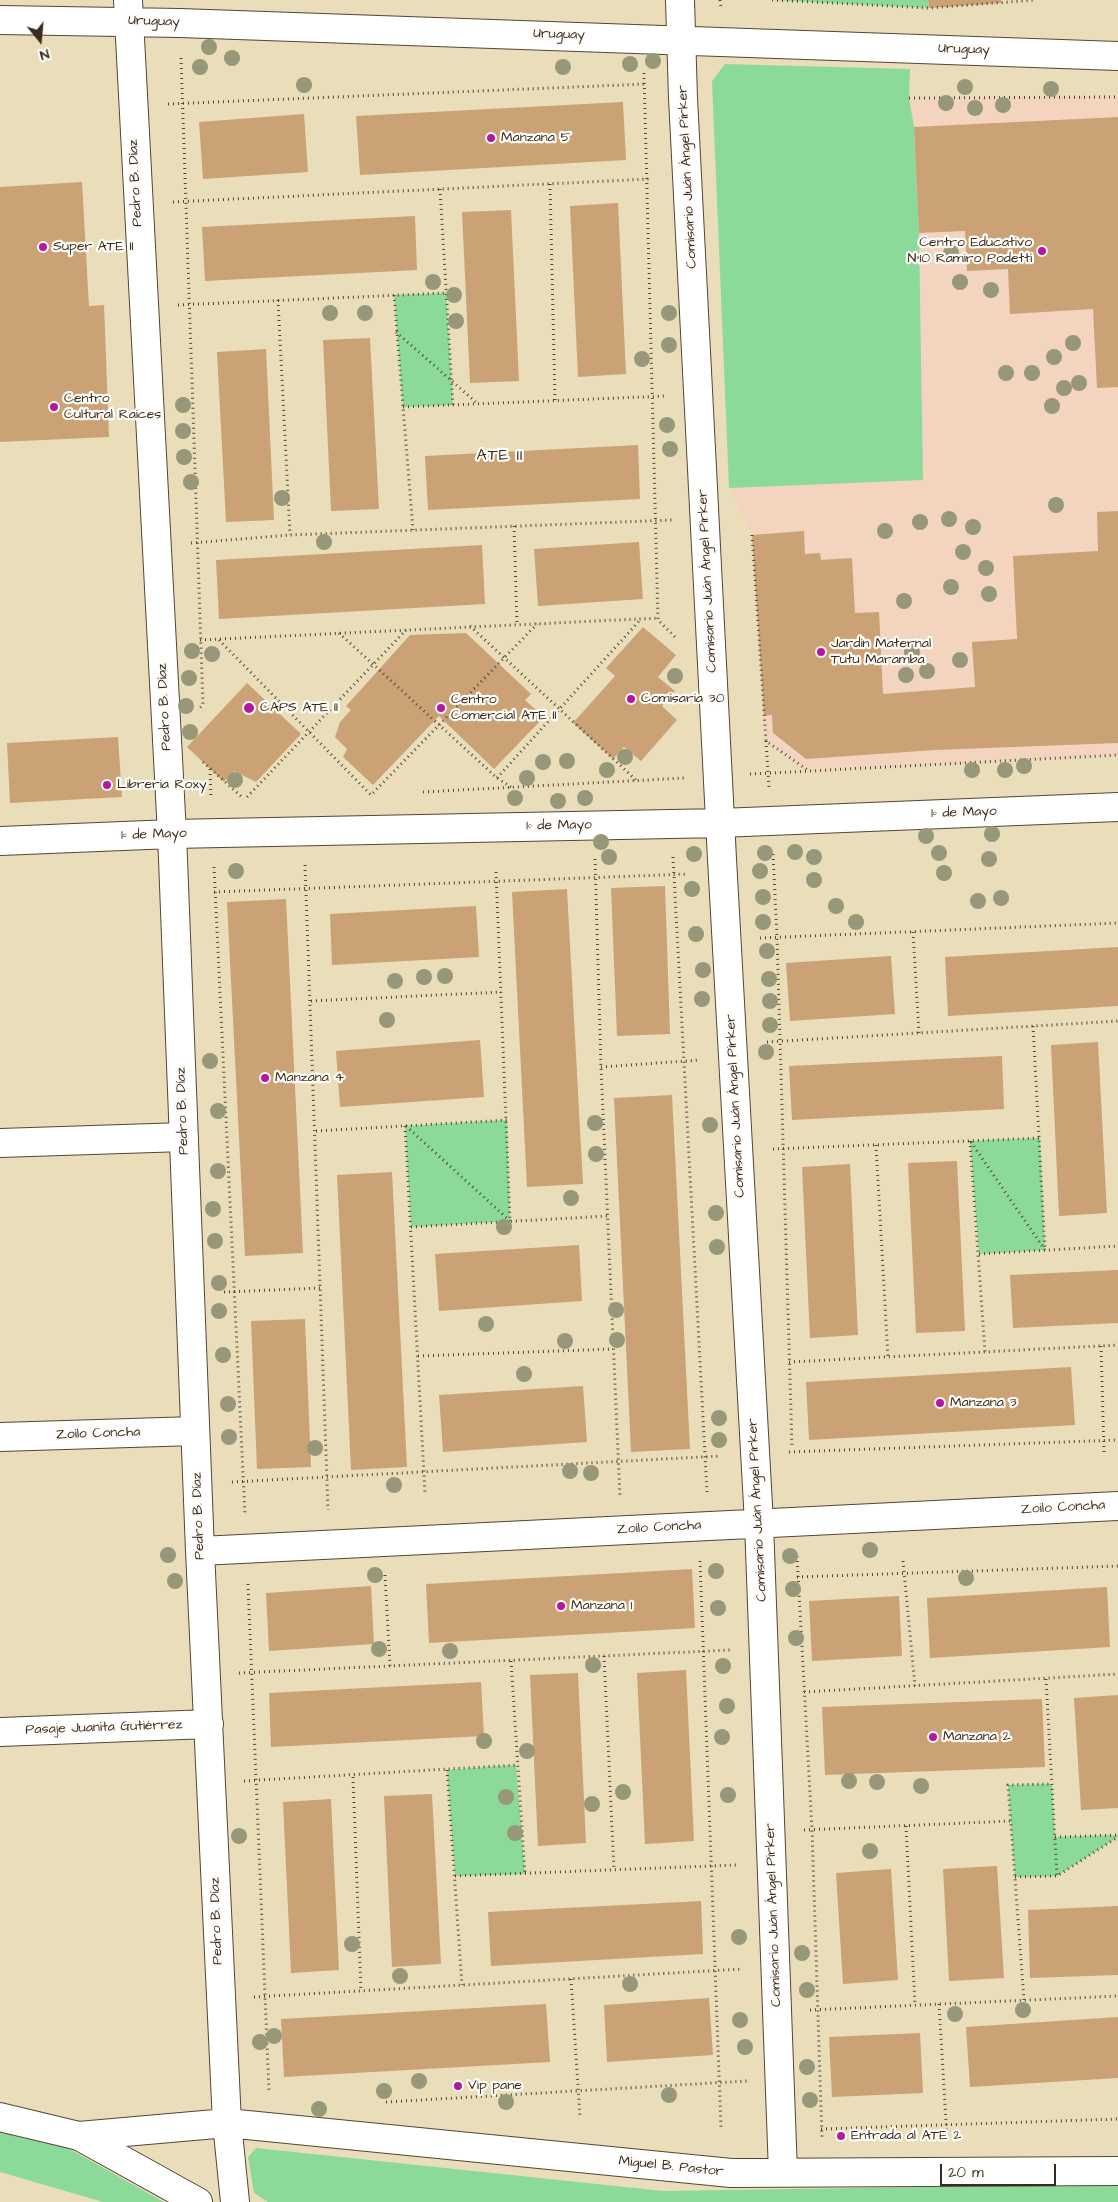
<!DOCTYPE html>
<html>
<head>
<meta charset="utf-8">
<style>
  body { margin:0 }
  #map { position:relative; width:1118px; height:2202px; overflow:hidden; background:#eadeba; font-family:"Architects Daughter",sans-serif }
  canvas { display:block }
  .north { position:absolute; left:15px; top:15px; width:50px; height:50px; -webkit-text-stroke:4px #fdfcf7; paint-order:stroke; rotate:163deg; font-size:14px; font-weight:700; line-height:20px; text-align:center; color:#3b2a1e }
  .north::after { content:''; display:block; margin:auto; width:18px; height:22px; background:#3b2a1e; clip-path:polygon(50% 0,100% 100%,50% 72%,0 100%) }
  .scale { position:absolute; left:940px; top:2164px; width:116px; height:22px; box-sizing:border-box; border:2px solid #3b2a1e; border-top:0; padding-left:6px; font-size:15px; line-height:18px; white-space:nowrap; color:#3b2a1e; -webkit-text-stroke:4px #fdfcf7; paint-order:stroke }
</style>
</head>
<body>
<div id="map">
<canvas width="1118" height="2202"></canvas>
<div class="north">N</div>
<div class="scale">20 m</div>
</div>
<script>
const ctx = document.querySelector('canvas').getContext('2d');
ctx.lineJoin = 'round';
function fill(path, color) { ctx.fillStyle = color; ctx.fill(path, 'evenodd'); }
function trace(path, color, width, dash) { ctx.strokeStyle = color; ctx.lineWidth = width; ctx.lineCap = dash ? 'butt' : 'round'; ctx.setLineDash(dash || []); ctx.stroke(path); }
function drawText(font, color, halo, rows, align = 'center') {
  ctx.font = font + ' "Architects Daughter",sans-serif'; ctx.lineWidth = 4.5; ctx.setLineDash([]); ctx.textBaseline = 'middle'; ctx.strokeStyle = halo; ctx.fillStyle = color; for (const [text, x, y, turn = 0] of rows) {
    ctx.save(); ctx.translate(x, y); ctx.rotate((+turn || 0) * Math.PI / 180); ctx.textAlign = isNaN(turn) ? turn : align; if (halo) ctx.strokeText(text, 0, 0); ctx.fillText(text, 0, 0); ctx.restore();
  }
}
const built = new Path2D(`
  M1118,97V755L809,771L766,741L752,535L729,488L923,480L919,233L914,127L909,98Z`);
const green = new Path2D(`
  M772,0H928L929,8Z
  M725,64L910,69L909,98L914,127L919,233L923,480L729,488L712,81Z
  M446,293L453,405L403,407L394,295Z
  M507,1120L510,1221L411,1227L405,1126Z
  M1040,1138L1045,1250L979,1254L970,1141Z
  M516,1765L525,1874L455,1876L447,1770Z
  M1052,1784L1055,1837L1118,1835V1837L1057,1876L1015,1877L1008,1785Z
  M0,2128L68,2148L164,2202H103L0,2172Z
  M256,2148L663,2191L1118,2184V2202H268L254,2193L248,2157Z`);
const building = new Path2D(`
  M928,0H1001V3L929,8Z
  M623,102L626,160L360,175L356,116Z
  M304,114L308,172L203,179L199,122Z
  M1118,117V387L1097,388L1093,309L1010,314L1008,269L967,271L965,231L919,233L914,127Z
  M82,182L89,306L104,305L109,437L0,442V187Z
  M618,203L626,374L578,377L570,206Z
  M511,210L519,381L470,383L462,212Z
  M415,216L417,270L205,281L202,227Z
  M370,338L379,509L331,511L323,340Z
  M266,349L274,520L226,522L217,352Z
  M638,445L640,499L428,510L425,456Z
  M1118,511V743L935,750L806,759L773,733L772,715L764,716L752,535L804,531L805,554L820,553L821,560L852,558L855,613L879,612L883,694L975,687L972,642L1017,639L1013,556L1098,551L1097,512Z
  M639,542L643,599L538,606L534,549Z
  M482,545L485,604L219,619L216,560Z
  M643,627L676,655L658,677L675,691L662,706L677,720L641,761L624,747L613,759L573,723L615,676L606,668Z
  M466,633L531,694L525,700L544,717L494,769L439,716L373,785L343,757L347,749L335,737L340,722L351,710L346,706L410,635Z
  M247,683L301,734L256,782L234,771L224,782L187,747Z
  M118,737L122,797L10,803L7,743Z
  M665,886L670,1034L617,1036L611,888Z
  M567,889L583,1184L527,1187L512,892Z
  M286,899L303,1253L245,1256L227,902Z
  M476,906L479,957L332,965L330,914Z
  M1118,947V1006L948,1016L945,957Z
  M891,956L895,1014L790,1021L786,963Z
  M480,1040L484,1097L340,1107L336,1051Z
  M1098,1042L1107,1213L1059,1216L1051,1045Z
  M1002,1056L1004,1109L792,1120L789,1066Z
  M672,1095L690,1449L631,1452L614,1098Z
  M957,1161L965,1331L916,1333L908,1163Z
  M850,1164L858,1335L810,1338L802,1167Z
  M392,1172L407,1467L351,1470L337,1175Z
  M579,1245L582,1301L439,1311L435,1254Z
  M1118,1270V1323L1013,1328L1010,1275Z
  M305,1319L311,1467L257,1469L251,1321Z
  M1071,1367L1075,1425L809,1440L806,1382Z
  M583,1386L587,1442L443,1452L439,1395Z
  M692,1569L695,1628L429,1643L426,1584Z
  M371,1586L374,1644L269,1651L266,1593Z
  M1107,1587L1110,1647L930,1658L927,1598Z
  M899,1596L902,1656L812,1661L809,1601Z
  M686,1670L694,1841L645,1844L637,1673Z
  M578,1673L586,1843L538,1846L530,1675Z
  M481,1682L484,1736L271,1747L269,1693Z
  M1118,1695V1808L1081,1810L1074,1698Z
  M1042,1699L1045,1767L825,1775L822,1707Z
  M432,1794L441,1964L392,1967L384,1796Z
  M331,1799L339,1970L291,1973L283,1802Z
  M997,1866L1004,1978L949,1981L943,1869Z
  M891,1869L898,1980L843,1984L836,1873Z
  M701,1901L703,1954L491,1966L488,1912Z
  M1118,1906V1975L1030,1978L1028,1910Z
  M709,1998L713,2055L607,2062L604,2005Z
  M546,2004L550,2062L284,2077L281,2019Z
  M1118,2017V2078L970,2087L966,2027Z
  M920,2033L923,2093L832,2097L829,2037Z`);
const path = new Path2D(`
  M720,0L721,8
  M772,0L929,8L1035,0
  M181,58L203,705L200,708
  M644,73L658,620L675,637
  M909,98L1118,97
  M168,104L646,84
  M550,184L555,401
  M440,189L453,405
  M173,202L649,179
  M394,295L413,530
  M278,300L290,535
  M178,305L446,293
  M396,332L478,404
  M403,407L665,396
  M514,526L517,624
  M752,535L766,741L809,771L1118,755
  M191,543L290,535L672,520
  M470,626L636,780
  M339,633L497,778L511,787
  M200,640L659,618
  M219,640L371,795L537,624
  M766,741L769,788
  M203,762L243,798
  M210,769L211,798
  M750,774L809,771
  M497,778L641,619
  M423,792L684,778
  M247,797L406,630
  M773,854L777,937L792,1447
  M673,857L707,1492
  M595,859L601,1067L620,1497
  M305,865L328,1510
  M214,867L245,1515
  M496,872L510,1221
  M214,892L688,874
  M913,932L919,1033
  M760,938L1118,923
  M311,1001L501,992
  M1033,1026L1045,1250
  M767,1042L1118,1021
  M601,1067L700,1060
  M405,1126L425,1493
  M406,1126L510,1221
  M316,1131L507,1120
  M970,1141L985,1352
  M971,1142L1045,1250
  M876,1145L888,1358
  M773,1149L1040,1138
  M411,1227L607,1216
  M979,1254L1118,1246
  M224,1292L321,1288
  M1101,1346L1104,1452
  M418,1356L613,1349
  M789,1362L1118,1345
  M789,1452L1118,1440
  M232,1482L720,1456
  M797,1556L812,1830L822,2139
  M700,1561L721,2128
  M903,1561L915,1686
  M385,1575L390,1666
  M797,1577L1118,1566
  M248,1584L269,2092
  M604,1656L614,1870
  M511,1661L525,1874
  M239,1673L730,1650
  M1046,1679L1057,1876
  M804,1692L1118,1674
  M447,1770L462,1985
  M353,1777L361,1991
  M244,1781L516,1765
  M906,1826L915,2005
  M804,1830L1011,1821
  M1055,1837L1118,1835
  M455,1876L736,1865
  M1015,1877L1057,1876L1118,1837
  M571,1979L580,2117
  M254,1997L742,1969
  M1024,2000L1008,1785L1052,1784
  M939,2004L947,2138
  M810,2010L1118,1996
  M386,2102L747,2081
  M821,2129L1118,2119`);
const minor = new Path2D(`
  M128,0L172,834L200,1551L227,2123L235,2202
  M680,0L683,98L722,859L759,1523L783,2172
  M0,20L180,23L1118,56
  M0,841L172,834L720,823L1118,807
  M0,1143L184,1137
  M0,1437L195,1431
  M200,1551L1118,1506
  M0,1732L209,1724
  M79,2136L227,2123L731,2173L1118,2171`);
const major = new Path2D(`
  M0,2117L79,2136L198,2202`);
const trees = [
  [209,47],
  [232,58],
  [653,61],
  [630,64],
  [200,67],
  [563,67],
  [304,85],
  [965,87],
  [1051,89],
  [946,103],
  [1003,105],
  [975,108],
  [951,253],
  [433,282],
  [960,282],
  [991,290],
  [454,295],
  [330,313],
  [365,313],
  [669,313],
  [456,321],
  [1073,343],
  [669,345],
  [1054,357],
  [642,359],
  [1006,373],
  [1032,373],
  [1079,383],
  [1064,388],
  [183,405],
  [1052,406],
  [667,425],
  [183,431],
  [670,449],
  [184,457],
  [191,482],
  [282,498],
  [1056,505],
  [949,519],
  [920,522],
  [973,527],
  [885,531],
  [324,542],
  [963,552],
  [986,568],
  [951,587],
  [989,594],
  [904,601],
  [192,651],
  [912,652],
  [212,654],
  [960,660],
  [927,671],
  [906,675],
  [675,676],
  [189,678],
  [186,706],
  [190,732],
  [625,757],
  [567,761],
  [543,762],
  [1024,766],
  [607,770],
  [972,770],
  [1005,770],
  [527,778],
  [235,780],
  [515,798],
  [585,798],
  [558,801],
  [992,834],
  [926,836],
  [601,842],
  [795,852],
  [765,853],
  [939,853],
  [694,854],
  [609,857],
  [814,857],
  [989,859],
  [236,871],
  [760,871],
  [944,873],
  [814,880],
  [692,889],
  [763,897],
  [1001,898],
  [978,901],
  [836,906],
  [763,922],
  [856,922],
  [696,934],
  [767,951],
  [703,970],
  [445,976],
  [424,977],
  [769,979],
  [395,981],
  [702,999],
  [770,1001],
  [387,1020],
  [770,1025],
  [766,1052],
  [210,1061],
  [218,1111],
  [595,1123],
  [710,1125],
  [596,1154],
  [218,1171],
  [571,1198],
  [213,1209],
  [716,1213],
  [504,1227],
  [215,1241],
  [717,1247],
  [219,1283],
  [616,1310],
  [219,1311],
  [486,1324],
  [617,1340],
  [565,1341],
  [223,1355],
  [524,1374],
  [228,1404],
  [719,1418],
  [229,1437],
  [719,1440],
  [315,1448],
  [570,1471],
  [591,1473],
  [394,1485],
  [870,1550],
  [168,1555],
  [790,1556],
  [716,1571],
  [375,1575],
  [966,1578],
  [175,1581],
  [793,1589],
  [718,1608],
  [796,1638],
  [379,1649],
  [450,1651],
  [593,1665],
  [723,1666],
  [727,1706],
  [722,1737],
  [484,1741],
  [527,1751],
  [849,1781],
  [877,1782],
  [921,1786],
  [623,1792],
  [728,1795],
  [506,1797],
  [592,1804],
  [515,1833],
  [239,1836],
  [870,1851],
  [739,1937],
  [352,1944],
  [802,1953],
  [400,1976],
  [630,1984],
  [807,1990],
  [1023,2010],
  [955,2014],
  [740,2020],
  [274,2036],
  [260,2042],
  [745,2047],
  [807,2067],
  [419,2081],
  [384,2091],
  [669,2095],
  [810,2100],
  [506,2102],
  [319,2109]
];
const markers = [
  [491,138,5,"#b5179e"],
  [43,247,5,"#b5179e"],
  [1042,251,5,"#b5179e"],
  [54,407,5,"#b5179e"],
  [821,652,5,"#b5179e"],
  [631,699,5,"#b5179e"],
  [249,708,6,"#b5179e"],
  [441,708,5,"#b5179e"],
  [107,785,5,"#b5179e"],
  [265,1078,5,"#b5179e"],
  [940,1403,5,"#b5179e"],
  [561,1606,5,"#b5179e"],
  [933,1737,5,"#b5179e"],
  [458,2086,5,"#b5179e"],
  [841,2136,5,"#b5179e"]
];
const streetNames = [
  ["Uruguay",154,22,2],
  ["Uruguay",559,35,2],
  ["Uruguay",964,50,2],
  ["Comisario Juán Ángel Pirker",688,177,-93],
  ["Pedro B. Díaz",136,183,-93],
  ["Comisario Juán Ángel Pirker",708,581,-93],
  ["Pedro B. Díaz",165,707,-93],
  ["1º de Mayo",964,813,-2],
  ["1º de Mayo",559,826,-1],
  ["1º de Mayo",154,835,-2],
  ["Comisario Juán Ángel Pirker",736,1106,-93],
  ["Pedro B. Díaz",183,1111,-92],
  ["Zoilo Concha",98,1434,-2],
  ["Zoilo Concha",1063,1508,-3],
  ["Comisario Juán Ángel Pirker",758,1510,-93],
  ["Pedro B. Díaz",199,1516,-92],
  ["Zoilo Concha",659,1528,-3],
  ["Pasaje Juanita Gutiérrez",104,1728,-2],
  ["Comisario Juán Ángel Pirker",774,1915,-92],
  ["Pedro B. Díaz",217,1921,-92],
  ["Miguel B. Pastor",671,2167,6]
];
const poiNames = [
  ["Manzana 5",501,138],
  ["Centro Educativo",1032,243,"right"],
  ["N°10 Ramiro Podetti",1032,259,"right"],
  ["Super ATE II",53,247],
  ["Centro",64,399],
  ["Cultural Raíces",64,415],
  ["Jardín Maternal",831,644],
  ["Tutu Maramba",831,660],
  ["Comisaría 30",641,699],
  ["Centro",451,700],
  ["Comercial ATE II",451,716],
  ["CAPS ATE II",260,708],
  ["Librería Roxy",117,785],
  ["Manzana 4",275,1078],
  ["Manzana 3",950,1403],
  ["Manzana 1",571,1606],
  ["Manzana 2",943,1737],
  ["Vip pane",468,2086],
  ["Entrada al ATE 2",851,2136]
];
const quarterNames = [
  ["ATE II",500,457]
];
fill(built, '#f3d4bf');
fill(green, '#8cda99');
fill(building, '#cba275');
trace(minor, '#554535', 30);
trace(major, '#554535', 30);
trace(path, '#554535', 3, [1, 4]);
trace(minor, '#fff', 28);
trace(major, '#fff', 28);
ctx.fillStyle = '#979879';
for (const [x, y] of trees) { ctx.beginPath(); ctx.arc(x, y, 8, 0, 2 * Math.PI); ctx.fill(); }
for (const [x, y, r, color] of markers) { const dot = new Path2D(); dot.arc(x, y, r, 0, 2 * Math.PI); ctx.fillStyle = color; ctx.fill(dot); trace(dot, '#fdfcf7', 2); }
drawText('14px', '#3b2a1e', '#fdfcf7', streetNames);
drawText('14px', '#3b2a1e', '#fdfcf7', poiNames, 'left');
ctx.letterSpacing = '1px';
drawText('16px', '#3b2a1e', '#fdfcf7', quarterNames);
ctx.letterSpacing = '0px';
</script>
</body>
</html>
